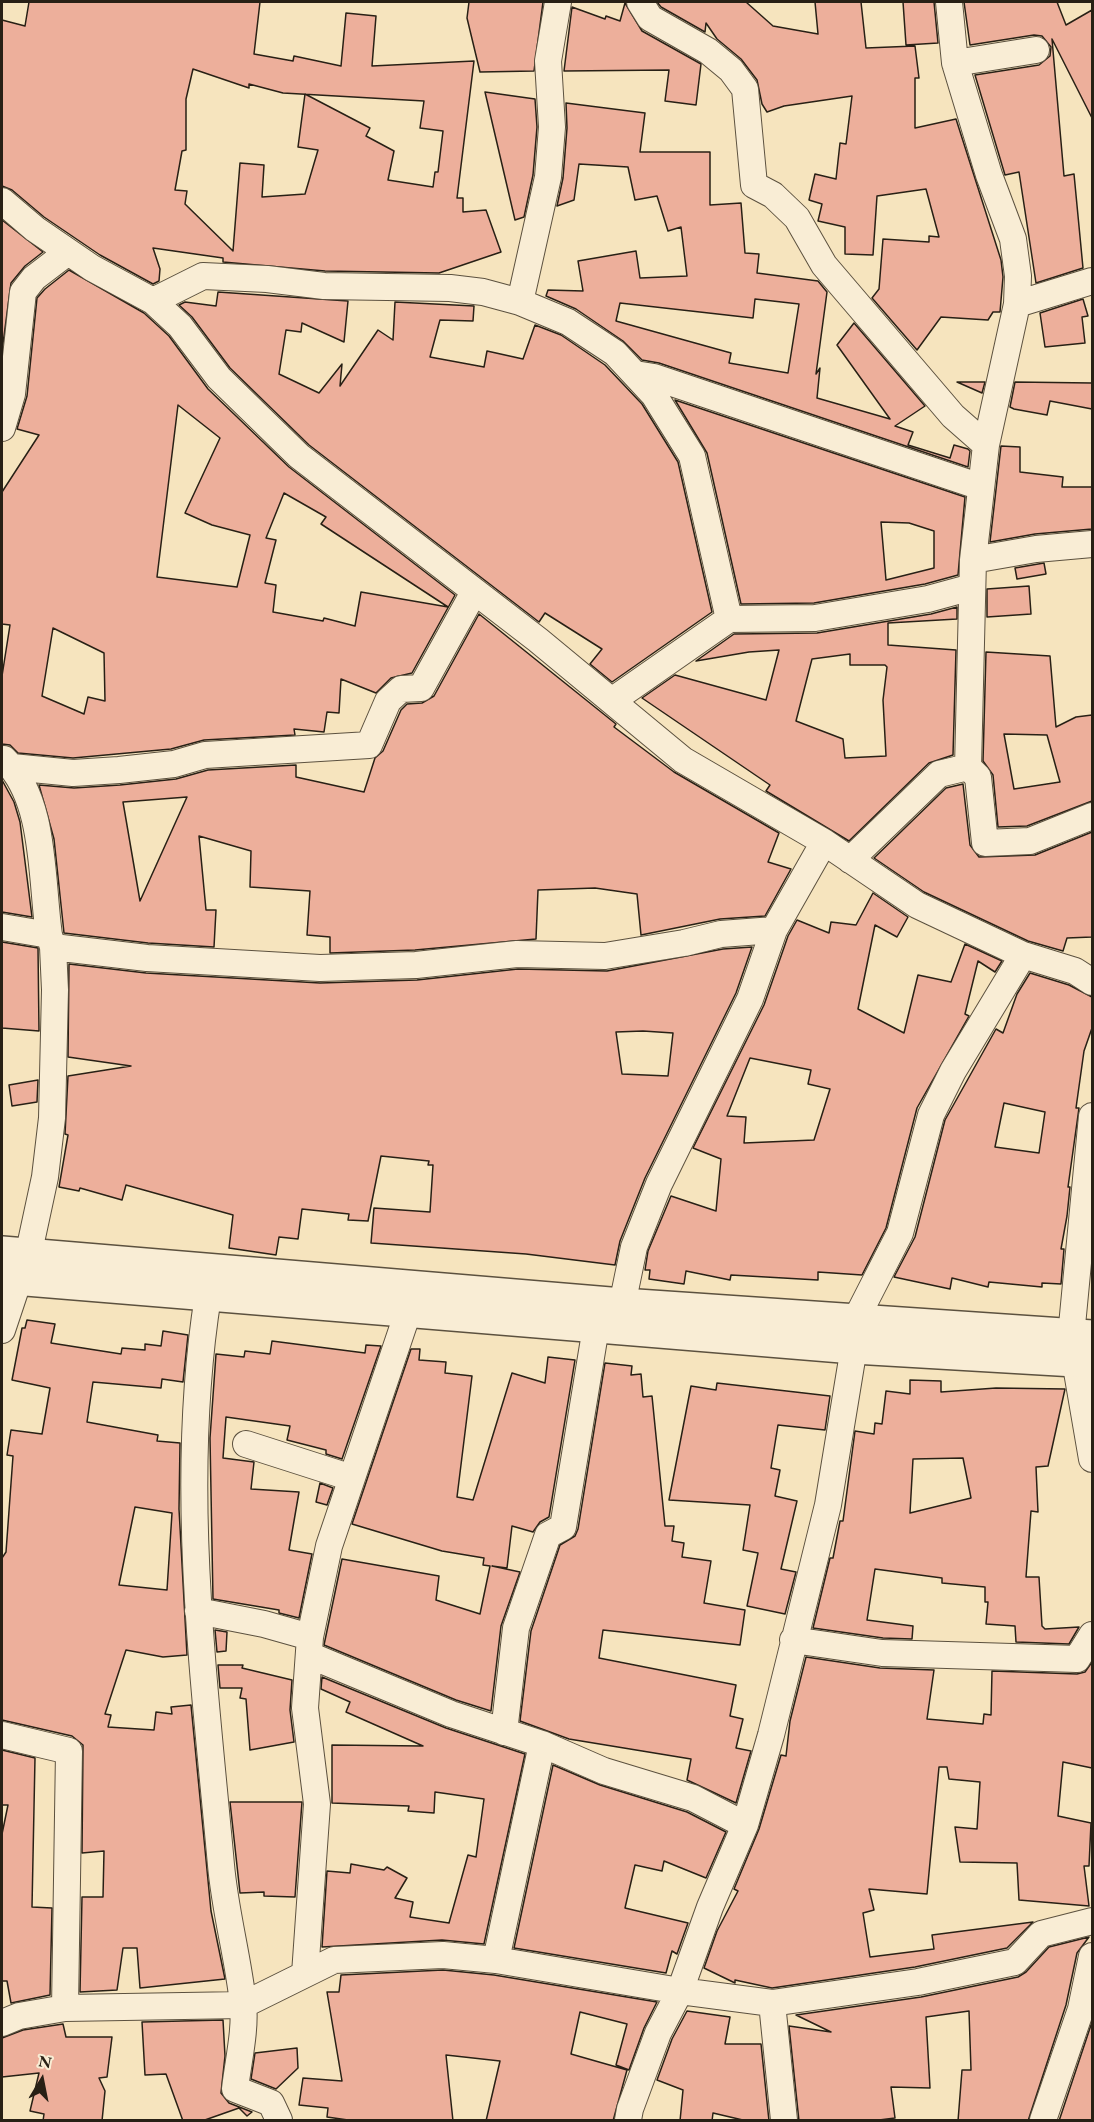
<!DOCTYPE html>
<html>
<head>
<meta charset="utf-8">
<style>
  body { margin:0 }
  #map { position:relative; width:1094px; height:2122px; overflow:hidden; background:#f6e4be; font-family:"EB Garamond",serif }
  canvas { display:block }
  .frame { position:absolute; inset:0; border:3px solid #282015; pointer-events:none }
  .north { position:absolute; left:12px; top:2050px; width:60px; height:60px; -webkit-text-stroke:4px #f9edd5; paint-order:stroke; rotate:10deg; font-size:16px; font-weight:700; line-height:24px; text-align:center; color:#282015 }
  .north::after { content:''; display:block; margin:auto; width:21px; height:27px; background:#282015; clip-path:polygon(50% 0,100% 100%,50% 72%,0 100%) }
</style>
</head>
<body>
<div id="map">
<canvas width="1094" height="2122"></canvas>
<div class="frame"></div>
<div class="north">N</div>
</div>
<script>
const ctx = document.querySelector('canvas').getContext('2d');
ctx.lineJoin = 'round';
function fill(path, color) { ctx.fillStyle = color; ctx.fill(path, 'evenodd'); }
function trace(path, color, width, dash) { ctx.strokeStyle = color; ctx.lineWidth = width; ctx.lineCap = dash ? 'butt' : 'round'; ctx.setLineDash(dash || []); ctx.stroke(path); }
const building = new Path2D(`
  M29,2H260L254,54L293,61L294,56L341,66L346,13L376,16L372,66L474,61L457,198H463V212L486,210L501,252L439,273L325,271L223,262V258L153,248L160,269L159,281L153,284L100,255L44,217L12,190L2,186V20L25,26ZM193,69L249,88V84L283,93L424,101L420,128L443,131L438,172H435L433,187L388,180L394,151L366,136L370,128L305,94L298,147L318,150L305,194L262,197L264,165L240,163L233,251L185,204L187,191L175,190L182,151L186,150V99Z
  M469,2H543L534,71L480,72L467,18Z
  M657,2H746L773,26L818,34L815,2H861L866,48L915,46L919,78H915V128L956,119L1001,260L1003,277L1000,312H993L988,320L941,317L917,350L872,298L879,289L883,239L929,242V236L939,237L926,189L877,196L873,255L845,254V227L818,221L822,204L809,200L815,174L836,179L840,143L846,144L852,96L784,106L767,112L762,104L757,80L741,59L717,39L706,23L705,32L661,7Z
  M903,2H934L938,43L906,45Z
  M964,2H1057L1066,25L1092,10V118L1052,39L1064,176L1074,174L1083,268L1036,283L1019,172L1005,175L975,75L1039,65L1050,56L1051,47L1042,36L1034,35L970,45Z
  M625,3L642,31L701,64L696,105L665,101L669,70L564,71L572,7L605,19L606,16L620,21Z
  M485,92L535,99L537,127L533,175L524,217L515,220Z
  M566,103L645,113L640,152H710V205L741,203L745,253L759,254L757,273L818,281L827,292L816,374L820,368L817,398L890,419L837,345L854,323L925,406L895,426L913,432L908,445L950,458L954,445L968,449L970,451L968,467L659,363L642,360L623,341L576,309L546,296L548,290L583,291L578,261L636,251L640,278L687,276L681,227L668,231L657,196L635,200L628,167L579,164L574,200L557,206L563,178L567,128ZM755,299L799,304L788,373L729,363L731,353L616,321L620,303L753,318Z
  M2,220L43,252L25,266L11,283L2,351Z
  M69,270L144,313L169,336L208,389L289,467L455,595L412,673L391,678L376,693L341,679L339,713L327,712L324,732L294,729L295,735L204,740L171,749L73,758L18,753L10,745L2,744V676L10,625L2,624V492L39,435L17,429L27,396L37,298L45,289ZM178,405L220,438L185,513L212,525L250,535L237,587L157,577ZM284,493L326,517L321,524L448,607L361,592L355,626L324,618L323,621L273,612L276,585L265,583L276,540L266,538ZM53,628L104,653L105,701L88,697L84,714L42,696Z
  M218,292L348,301L344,342L302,323L301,332L286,330L279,374L319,393L342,364L340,386L378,330L393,340L395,302L474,306L473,321L440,320L430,357L484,367L487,351L523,359L535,325L561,335L605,365L642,404L678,462L712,612L612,682L590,664L602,649L545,613L539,622L309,445L230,368L192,317L179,305L185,302L216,306Z
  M1083,299L1088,316L1082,317L1085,343L1045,347L1040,313Z
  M957,382H985L982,393Z
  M1015,382L1092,383V409L1050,401L1047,415L1014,409L1010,407Z
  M675,400L965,497L958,575L925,584L814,603L741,604L707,453ZM881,522L909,523L934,531V568L886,580Z
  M1001,446L1020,447V472L1063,477L1062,487H1092V529L1035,534L990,542Z
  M1044,563L1046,574L1017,579L1015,568Z
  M1029,586L1031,614L987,617V589Z
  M957,607V619L888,623V645L956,650L953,755L929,763L849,841L766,791L770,785L642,698L675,675L766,700L779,650L749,652L696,661L734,634L817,633L931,614ZM850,654V665H885L887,667L883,700L886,756L845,758L843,739L796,721L812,659Z
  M479,614L616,724L614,727L674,772L779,833L768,862L791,869L765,916L720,919L641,935L637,894L595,888L538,890L536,939L415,950L330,953V937L307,935L310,891L250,887L251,851L199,836L206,910H216L214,947L148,943L64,933L54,839L39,785L74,788L120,785L176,779L208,770L296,765V777L364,792L375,758L383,751L401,710L407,704L422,703L434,696ZM187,797L140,901L123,802Z
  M986,652L1050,656L1056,727L1076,717L1092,715V801L1027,826L998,827L993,775L983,761ZM1004,734L1047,735L1060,782L1014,789Z
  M2,780L14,802L20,822L32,917L2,912Z
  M963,784L970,845L979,857L1035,855L1092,832V937L1067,938L1063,951L1028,941L924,892L874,858L946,788Z
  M873,893L908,917L897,937L875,925L858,1009L904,1033L918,975L951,982L965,944L1002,961L995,972L978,961L965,1014L969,1016L917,1108L886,1228L862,1275L818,1272V1280L731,1275L730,1280L686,1271L684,1284L649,1279L650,1270H645L648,1251L671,1196L716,1211L721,1159L693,1148L764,1005L788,936L797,920L829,933L831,922L856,925ZM750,1058L811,1070L808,1084L830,1089L814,1140L744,1143L746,1117L727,1116Z
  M2,942L38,948L39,1031L2,1028Z
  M752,947L736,993L645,1178L620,1241L615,1265L526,1254L371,1243L374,1208L430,1212L433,1165H428L429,1161L381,1156L368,1221L348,1220L349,1214L302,1209L298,1239L279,1237L276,1255L229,1248L233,1215L126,1185L122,1200L80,1188L79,1191L59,1187L68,1135L65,1134L68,1076L131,1066L68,1057L69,964L146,973L320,983L417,980L518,969L607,971L723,949ZM643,1031L673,1033L668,1076L622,1074L616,1032Z
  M1030,973L1069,985L1092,997V1028L1084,1051L1076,1108H1079L1068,1187H1070L1067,1216L1061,1249H1064L1061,1284L1042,1283V1287L989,1282L988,1287L952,1278L950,1289L894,1277L915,1237L945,1120L996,1029L1003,1033L1017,994ZM1004,1103L1045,1112L1039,1153L995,1147Z
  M38,1080L37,1102L12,1106L9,1085Z
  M27,1320L55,1324L51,1343L121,1354L122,1348L145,1350V1344L161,1346L163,1331L188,1335L183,1382L162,1379L161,1388L93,1382L87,1422L158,1435L157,1441L180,1443L179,1509L187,1655L163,1657L126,1650L105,1714L111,1715L108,1727L154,1730L156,1712L172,1714L171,1707L191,1705L211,1911L225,1979L140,1988L137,1948H123L117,1990L80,1992L82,1897H103L104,1851L82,1853L83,1745L72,1736L2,1720V1558L6,1552L13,1456L7,1455L11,1430L42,1434L50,1388L12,1380L22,1328H25ZM135,1507L172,1513L167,1590L119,1585Z
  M272,1341L365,1353L366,1345L381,1346L342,1459L326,1454V1450L287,1440L290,1426L226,1417L223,1458L254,1462L251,1489L299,1492L289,1550L312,1554L299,1618L279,1613V1610L213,1599L210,1438L216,1354L244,1357L245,1351L270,1354Z
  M411,1349H420L419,1360L446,1362L445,1373L472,1376L457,1497L473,1500L512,1373L545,1383L548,1357L575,1360L549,1517L540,1522L533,1532L512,1526L507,1568L492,1566L520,1572L501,1626L491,1711L456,1700L324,1645L342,1559L439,1576L436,1600L480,1614L490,1566L483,1565L484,1558L442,1551L352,1524Z
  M605,1363L632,1366L631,1375L641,1374L643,1397L652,1396L665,1526H674L672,1541L684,1543L682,1557L711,1561L704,1603L745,1610L740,1645L603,1630L599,1658L736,1685L730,1716L743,1719L736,1748L751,1751L736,1803L687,1780L691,1759L569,1739L520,1721L531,1631L560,1545L575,1536L578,1529Z
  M910,1380L941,1381V1392L996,1388L1065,1389L1048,1466L1036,1467L1038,1512L1031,1511L1026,1577H1039L1042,1626L1045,1629L1079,1627L1069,1644L1016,1642L1015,1626L986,1624L988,1602H985V1587L942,1583V1578L875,1569L867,1620L913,1626L912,1639L883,1638L813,1628L830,1558H833L840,1521H843L855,1431L874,1434L875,1423L882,1424L886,1391L910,1394ZM963,1458L971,1498L910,1513L913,1459Z
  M717,1383L830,1396L825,1430L778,1425L771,1468L780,1470L775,1496L797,1501L781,1569L796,1572L785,1614L747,1606L758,1553L743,1550L750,1505L669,1500L691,1386L716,1390Z
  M320,1483L333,1488L327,1505L316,1502Z
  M215,1630L227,1632L226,1651L217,1652Z
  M806,1657L880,1668L934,1670L927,1719L983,1724L984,1714L991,1715L992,1671L1077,1674L1085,1672L1092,1662V1768L1063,1762L1058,1816L1091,1823L1089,1866H1084L1089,1906L1019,1900L1017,1863L960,1862L955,1827L977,1829L980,1782L949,1779L947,1767H939L927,1894L869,1889L874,1910L863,1913L870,1957L934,1949L932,1935L1033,1922L1007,1948L915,1967L772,1988L735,1980V1983L704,1968L717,1931L738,1891L734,1889L759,1829L781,1755L786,1756L790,1721Z
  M218,1665H243L242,1668L292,1680L290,1710L294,1742L250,1750L246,1699L240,1698L242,1688H220Z
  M322,1677L446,1728L525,1754L484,1944L442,1940L322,1947L327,1871L350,1873L351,1864L384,1870L387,1867L407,1878L395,1898L413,1902L410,1917L449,1923L468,1855L476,1857L484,1799L435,1792L434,1813L408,1811L409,1806L332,1803V1745L423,1746L346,1712L350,1702L321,1689Z
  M2,1750L35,1758L32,1907L52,1908L50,1995L11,2003L7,1981H2V1834L8,1805H2Z
  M553,1765L600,1785L687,1812L726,1832L706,1878L664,1861L662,1871L635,1865L625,1908L688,1923L677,1954L672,1951L666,1973L514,1948Z
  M230,1802H302L295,1897L264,1896V1892L240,1893Z
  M1089,1937L1077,1953L1066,2005L1028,2121H958L962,2070H971L969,2011L926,2017L930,2088L891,2087L895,2118L871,2121H799L789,2026L831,2032L796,2015L921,1997L1018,1977L1026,1972L1049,1947Z
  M443,1970L494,1975L657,2002L644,2028L629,2070L616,2065L627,2024L580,2012L571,2054L627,2070L613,2121H486L500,2061L446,2055L453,2121H355L327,2117L328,2108L299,2105L303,2078L342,2081L327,1992H339L341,1975Z
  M687,2011L730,2017L725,2044H761L769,2121H747L713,2113L712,2121H680L683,2090L657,2080L672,2039Z
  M223,2020L225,2056L221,2093L229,2103L252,2112L247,2116L239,2108L202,2121H183L166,2074L145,2075L142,2022Z
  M1092,2022V2121H1059Z
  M63,2024L66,2037H112L107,2077L99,2078L105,2091L102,2121H43L44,2114L30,2111L39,2073L2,2077V2038L23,2030Z
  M297,2048L298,2068L276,2089L251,2079L255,2053Z`);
const minor = new Path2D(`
  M640,2L650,18L708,51L731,70L745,89L754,185L773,195L797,218L824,265L953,416L986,445
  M955,63L1036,50
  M2,201L35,229L92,268L153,301L180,326L219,378L299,456L538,640L683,760L824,842L917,905L1023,955L1075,971L1092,982
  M153,301L203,276L267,279L324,286L450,288L483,292L520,302L568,322L615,353L654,395L692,456L729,619
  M520,302L548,177L552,127L548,61L558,2
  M1017,304L1092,281
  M635,374L654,377L981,487
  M2,428L12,394L23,292L34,278L68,252
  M973,560L1036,549L1092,544
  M613,700L729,619L815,618L928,599L972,587
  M4,759C46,800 41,879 49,935L53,947L55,990L52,1118L45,1177L28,1256
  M12,767L73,773L119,770L174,764L205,755L369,745L388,701L401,689L421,688L474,592
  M968,767L978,777L985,843L1030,841L1092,816
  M850,860L939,774L968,767L973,560L986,445L1017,304L1018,276L1013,239L989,175L955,63L949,2
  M2,927L49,935
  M53,947L147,958L320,968L416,965L517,954L605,956L684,943L721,934L774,930L824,842
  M208,1296C178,1484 204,1676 221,1865C225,1911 238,1957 243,2003C246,2030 238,2062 235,2089L271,2103L279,2120
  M622,1305L634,1247L659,1184L750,999L774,930
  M855,1321L900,1233L931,1115L953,1071L1023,955
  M2,1330L19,1279
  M1071,1336L1092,1116
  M1075,1360L1092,1459
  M246,1444L352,1478
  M198,1611L264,1624L310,1637L305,1708L317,1804L305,1974
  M310,1637L329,1546L408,1312
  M793,1640L882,1653L1077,1659L1092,1635
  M309,1655L451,1714L542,1744L604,1771L693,1798L745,1825
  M504,1732L516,1628L548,1535L563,1527L596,1327
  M2,1735L69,1751L65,2008
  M496,1960L542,1744
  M772,2003L784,2120
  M2,2023L19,2016L65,2008L243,2005L334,1960L443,1955L496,1960L680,1991L772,2003L918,1982L1015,1962L1041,1934L1092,1921
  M628,2120L630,2109L658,2033L680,1991L710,1907L745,1825L771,1735L828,1505L854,1347
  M1043,2120L1081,2009L1092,1956`);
const tertiary = new Path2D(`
  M2,1253L622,1305L1092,1337
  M2,1277L854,1347L1092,1361`);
fill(building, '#edaf9b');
trace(building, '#282015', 1.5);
trace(minor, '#5c513f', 28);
trace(tertiary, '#5c513f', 36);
trace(minor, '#f9edd5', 26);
trace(tertiary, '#f9edd5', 33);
</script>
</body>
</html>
